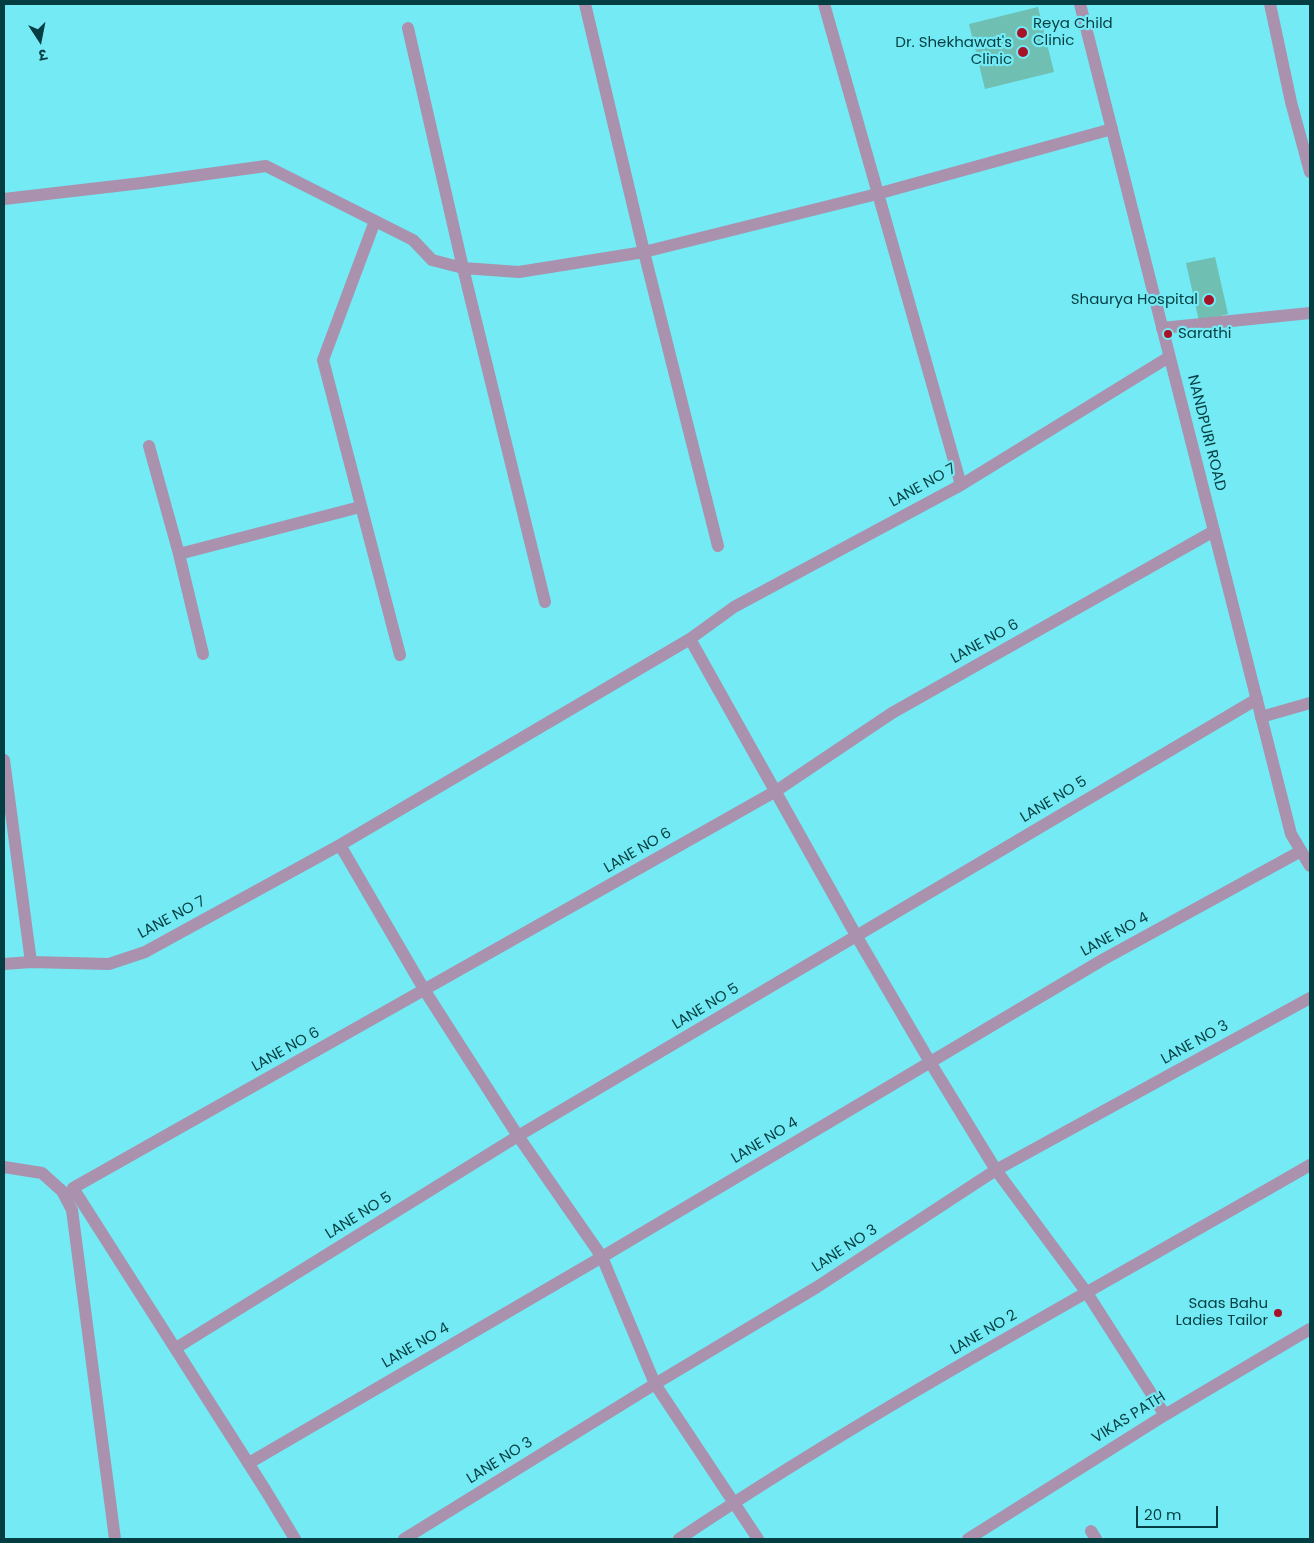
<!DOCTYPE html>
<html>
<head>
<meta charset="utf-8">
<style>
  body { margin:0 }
  #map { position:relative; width:1314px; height:1543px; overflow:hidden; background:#73eaf4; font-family:Poppins,"Noto Sans Devanagari",sans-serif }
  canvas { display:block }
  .frame { position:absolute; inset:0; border:5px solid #053e42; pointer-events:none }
  .north { position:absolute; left:15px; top:15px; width:50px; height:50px; -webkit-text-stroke:4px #73eaf4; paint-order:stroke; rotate:169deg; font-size:14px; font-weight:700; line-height:20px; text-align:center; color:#053e42 }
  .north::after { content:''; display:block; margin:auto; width:18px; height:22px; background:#053e42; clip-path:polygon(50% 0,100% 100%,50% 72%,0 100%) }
  .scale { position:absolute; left:1136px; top:1506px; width:82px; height:22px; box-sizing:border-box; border:2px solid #053e42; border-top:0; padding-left:6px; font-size:15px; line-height:18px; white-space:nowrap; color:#053e42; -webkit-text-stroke:4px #73eaf4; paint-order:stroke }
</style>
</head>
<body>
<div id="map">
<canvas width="1314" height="1543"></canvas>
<div class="frame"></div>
<div class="north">उ</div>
<div class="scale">20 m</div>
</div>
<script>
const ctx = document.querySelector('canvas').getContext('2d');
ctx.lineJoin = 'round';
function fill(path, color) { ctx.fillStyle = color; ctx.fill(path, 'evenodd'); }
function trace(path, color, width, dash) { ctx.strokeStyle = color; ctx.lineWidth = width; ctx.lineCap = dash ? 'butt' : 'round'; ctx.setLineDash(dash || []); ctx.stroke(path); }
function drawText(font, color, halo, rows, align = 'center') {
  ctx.font = font + ' Poppins,sans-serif'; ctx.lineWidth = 4.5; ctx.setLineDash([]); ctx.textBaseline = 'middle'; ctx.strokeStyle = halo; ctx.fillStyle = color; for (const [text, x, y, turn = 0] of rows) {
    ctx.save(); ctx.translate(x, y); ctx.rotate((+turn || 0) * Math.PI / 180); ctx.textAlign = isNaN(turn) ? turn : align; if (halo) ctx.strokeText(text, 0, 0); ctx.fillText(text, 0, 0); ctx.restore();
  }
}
const building = new Path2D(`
  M1038,7L1054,72L985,89L969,24Z
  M1215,257L1228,314L1199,321L1186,263Z`);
const minor = new Path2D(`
  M585,4L644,252L718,546
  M824,4L961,485
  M1270,4L1291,102L1310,172
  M408,28L463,268L545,602
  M4,199L142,183L266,166L413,240L432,260L463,268L519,272L644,252L877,194L1112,129
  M375,221L323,360L400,655
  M1162,328L1310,313
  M149,446L179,554L203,654
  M179,554L360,507
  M690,639L857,937L930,1062L996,1170L1087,1293L1165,1415
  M1261,717L1310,703
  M4,760L31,962
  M340,845L425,991L518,1136L602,1257L655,1384L758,1539
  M4,964L31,962L109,964L145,952L340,845L690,639L734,607L961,485L1169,357
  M4,1167L42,1173L62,1191L72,1210L115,1539
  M176,1348L518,1136L1257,699
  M249,1463L602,1257L1104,959L1301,851
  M1091,1531L1096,1539
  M295,1539L266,1491L73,1188L776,791L892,713L1214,531
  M404,1539L655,1384L817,1287L996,1170L1310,998
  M679,1539C882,1403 1099,1287 1310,1165
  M968,1539L1165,1415L1310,1329`);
const tertiary = new Path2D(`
  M1080,4L1291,834L1310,866`);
const markers = [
  [1022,33,6,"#a81226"],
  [1023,52,6,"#a81226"],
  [1209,300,6,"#a81226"],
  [1168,334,5,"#a81226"],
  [1278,1313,5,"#a81226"]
];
const poiNames = [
  ["Reya Child",1033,24,"left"],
  ["Clinic",1033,41,"left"],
  ["Dr. Shekhawat's",1012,43],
  ["Clinic",1012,60],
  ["Shaurya Hospital",1198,300],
  ["Sarathi",1178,334,"left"],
  ["Saas Bahu",1268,1304],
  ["Ladies Tailor",1268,1321]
];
const streetNames = [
  ["NANDPURI ROAD",1206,433,76],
  ["LANE NO 7",923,486,-29],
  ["LANE NO 6",985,642,-29],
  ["LANE NO 5",1054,800,-31],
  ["LANE NO 6",638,851,-30],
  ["LANE NO 7",172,918,-28],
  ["LANE NO 4",1115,935,-29],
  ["LANE NO 5",706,1007,-31],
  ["LANE NO 3",1195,1043,-29],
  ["LANE NO 6",286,1050,-29],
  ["LANE NO 4",765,1141,-31],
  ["LANE NO 5",359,1216,-32],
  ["LANE NO 3",845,1249,-33],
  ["LANE NO 2",984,1333,-30],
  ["LANE NO 4",416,1346,-30],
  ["VIKAS PATH",1129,1418,-32],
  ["LANE NO 3",500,1461,-32]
];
fill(building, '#6fbfb2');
trace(minor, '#aa91ad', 12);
trace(tertiary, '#aa91ad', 12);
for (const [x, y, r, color] of markers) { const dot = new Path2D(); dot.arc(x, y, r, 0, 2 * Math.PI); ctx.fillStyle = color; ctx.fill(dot); trace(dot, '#73eaf4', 2); }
drawText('15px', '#053e42', '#73eaf4', poiNames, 'right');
drawText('15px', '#053e42', '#73eaf4', streetNames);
</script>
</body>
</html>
